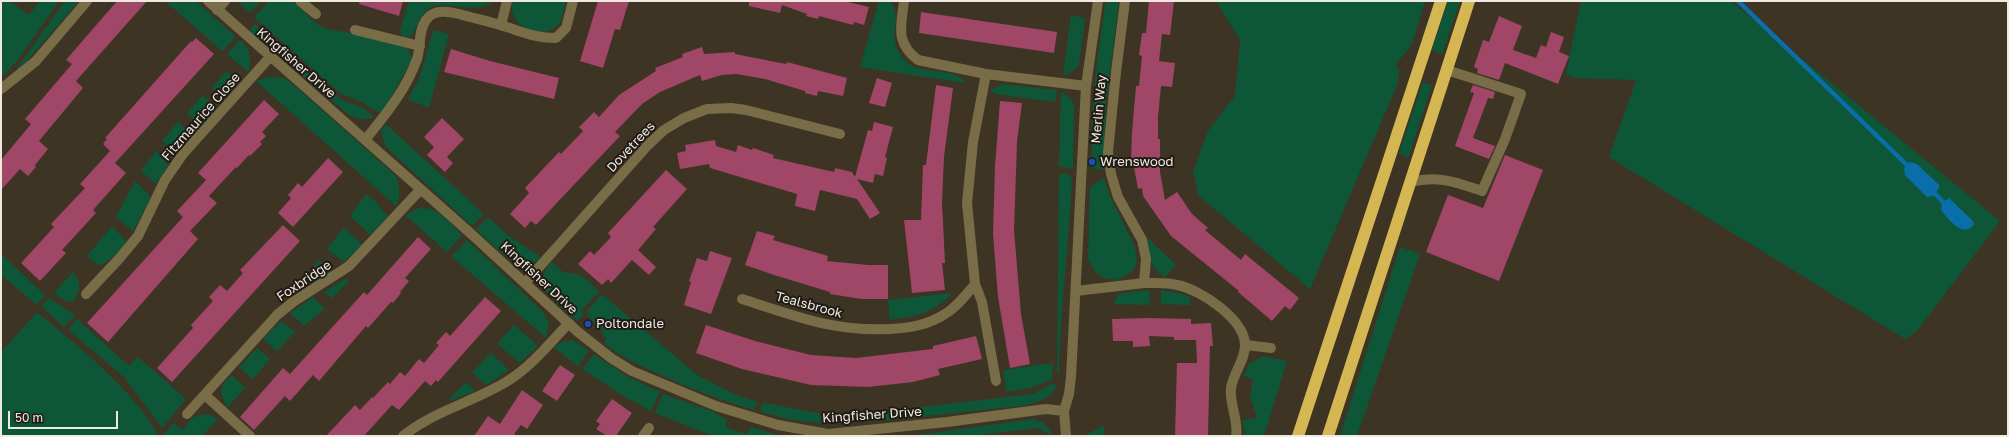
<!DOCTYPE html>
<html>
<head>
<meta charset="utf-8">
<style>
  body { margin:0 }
  #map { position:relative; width:2009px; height:437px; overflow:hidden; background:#3d3424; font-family:"Golos Text",sans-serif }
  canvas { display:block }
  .frame { position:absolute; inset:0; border:2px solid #f0e9e0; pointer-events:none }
  .scale { position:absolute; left:8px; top:411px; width:110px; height:18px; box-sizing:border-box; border:2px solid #f0e9e0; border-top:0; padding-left:5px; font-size:12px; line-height:14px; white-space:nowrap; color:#f0e9e0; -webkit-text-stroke:3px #211c15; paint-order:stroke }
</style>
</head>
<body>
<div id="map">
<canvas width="2009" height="437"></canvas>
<div class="frame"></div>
<div class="scale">50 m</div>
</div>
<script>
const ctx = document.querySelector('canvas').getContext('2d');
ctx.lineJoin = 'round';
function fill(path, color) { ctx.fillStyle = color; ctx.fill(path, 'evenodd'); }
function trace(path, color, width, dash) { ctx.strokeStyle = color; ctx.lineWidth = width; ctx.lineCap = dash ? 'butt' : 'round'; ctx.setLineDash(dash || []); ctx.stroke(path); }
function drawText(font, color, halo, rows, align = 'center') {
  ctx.font = font + ' "Golos Text",sans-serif'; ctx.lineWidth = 4; ctx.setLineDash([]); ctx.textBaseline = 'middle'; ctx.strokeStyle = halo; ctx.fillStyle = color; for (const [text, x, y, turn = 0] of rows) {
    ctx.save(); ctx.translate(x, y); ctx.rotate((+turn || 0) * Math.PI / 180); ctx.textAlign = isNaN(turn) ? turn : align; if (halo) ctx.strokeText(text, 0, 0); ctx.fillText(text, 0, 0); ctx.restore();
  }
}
const green = new Path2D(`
  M1,1H10L29,15L40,1H59L17,61L1,78Z
  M65,1H79L25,63L15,71Z
  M165,1H196L236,37L222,51Z
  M237,1H261L250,13Z
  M269,1H292L317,24L327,29L367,36L408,48L412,59L384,110L379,113L360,101L341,94L254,17Z
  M409,1H494C474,16 452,0 431,7C417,15 417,35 408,37L402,36L400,31Z
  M513,1H566C564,7 563,16 560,22C546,43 505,27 513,1Z
  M879,1H890C905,20 884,35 903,58C918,78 949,65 965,81V83L860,67Z
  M1106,1H1119L1106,103L1103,169H1092C1090,113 1097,56 1106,1Z
  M1216,1H1425L1412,44L1396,64L1399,71L1398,83L1310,289L1199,196L1193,172L1208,131L1235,96L1240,40Z
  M1448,1H1460L1442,54L1432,50Z
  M1581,1H1731L2000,221L1917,331L1905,339L1609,157L1636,80L1575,78L1566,74Z
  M1071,15L1085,18L1079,65L1076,69L1063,76Z
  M255,24L340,99L363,108L375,117L363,120L349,115L251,32V28Z
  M436,30L449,34L429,108L408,99L419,79L433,32Z
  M240,40C250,48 253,61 248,72L227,54Z
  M226,71L238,82L225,99L212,88Z
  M270,77L284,78L296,87L395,175C400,184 401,196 396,206L256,81Z
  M1423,82L1432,85L1408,158L1399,153Z
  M1002,84L1057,90L1055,102L995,94L990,91Z
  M1061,91L1071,99L1074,105L1073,168L1059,167Z
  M203,95L217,110L200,126L187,113Z
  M178,122L192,135L177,153L162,141Z
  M384,125L388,126L484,214L472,226L386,147L381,132Z
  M156,151L168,165L156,184L141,171Z
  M1068,173L1072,179C1069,243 1060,308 1059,373H1057L1059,175Z
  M1104,178L1109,194L1135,247L1137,263L1132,272L1117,280L1105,278L1096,273L1088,260L1090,187Z
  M135,181L151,197L133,231L116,217Z
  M366,194L375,201L388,216L370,235L350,216Z
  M419,208C438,206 449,223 462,235L447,252L405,215Z
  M488,217L509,236L541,257C522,280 490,242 476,229Z
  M112,226L126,241C120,251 110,263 98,265L87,256Z
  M344,227L362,245L344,262L327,249Z
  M1147,237L1176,265L1165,277C1150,269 1149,252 1147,237Z
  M467,240L543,312L549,323L546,338L451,256Z
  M1400,247L1420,254L1357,436H1340Z
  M1,254L45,295L37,305L1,275Z
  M319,260L331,272L306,286L301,283Z
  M552,262L563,272L581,275L599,291L581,311L584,314L578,321C561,306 527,286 552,262Z
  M73,272C82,283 81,293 72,302L63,300L54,293Z
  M347,278L349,281L332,298L324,292Z
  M1149,290L1150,293L1149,305L1114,304L1118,294Z
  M1161,290L1183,294L1190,297V305L1161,304Z
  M953,293C930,315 919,315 890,320L888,300Z
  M602,294L697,375L732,393L757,402L754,410C724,401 696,391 668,378C645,368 623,359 604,343L607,338L601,333L603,330L587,316L589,313L587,311Z
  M313,297L325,309L304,326L290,313Z
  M49,298L75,315L64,327L43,308V304Z
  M37,312C82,350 129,385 159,436H1V352Z
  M77,319L129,366L138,357L186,399L162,428L124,377L68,330Z
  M281,321L295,332L277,351L263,339Z
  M514,325L538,346L520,363L497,344Z
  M573,340L589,351L577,366L554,347L562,342Z
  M257,348L270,359L253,379L239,367Z
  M491,353L509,370L487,385L472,373Z
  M594,354L625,375L660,392L651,411L620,394L582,369Z
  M1263,356L1287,361L1264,436H1246L1242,420L1257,418L1250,396L1253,379L1243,376L1249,364Z
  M1053,363L1052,380L1030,388L1006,392L1003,370Z
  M232,375L245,388L227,408L221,393L223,384Z
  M466,382L475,391L450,401L449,399Z
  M1052,384H1057C1052,400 1036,403 1021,406L907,418L905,409L1033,394Z
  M663,394L714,412L727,420L726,428L747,434L751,427L782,436H713L655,413Z
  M764,403L819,413L822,423L793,420L761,412V405Z
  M900,411L902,419L834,424L830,413Z
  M208,414L218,419L202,436H165L164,434L173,423L182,430L193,417Z
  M1034,419L1044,423L1054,436L1037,428L972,436H910Z
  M1104,425L1105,436H1086V435Z`);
const water = new Path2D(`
  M1910,162L1917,164L1939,185V188L1933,196L1927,197L1905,175L1904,168Z
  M1949,198L1972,220L1974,223C1965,241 1947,218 1941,210L1942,203Z`);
const stream = new Path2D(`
  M1738,1L1910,168
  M1932,190L1943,202`);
const building = new Path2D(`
  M117,1H147L76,81L83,88L39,141L48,149L35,165L36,167L28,176L20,169L1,190V160L31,124L25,119L72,64L66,60Z
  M360,1H403L399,16L359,4Z
  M598,1H629L620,30L615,29L603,68L580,61Z
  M749,1H844L869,7L864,25L854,22L853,25L819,16L818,19L806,16L807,14L782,5L780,13L749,6Z
  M1149,1H1174L1170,35L1162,34L1159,61L1175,63L1172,87L1161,86L1158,117V139H1160V172L1165,200L1177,192L1192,214L1208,228L1205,230L1241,260L1245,254L1299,298L1290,310L1285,306L1272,321L1238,292L1239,291L1171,236L1143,196L1142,188L1138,189L1133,162H1131L1132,132L1136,86H1139L1142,56L1139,55L1142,33H1146Z
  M921,12L1057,32L1054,53L919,33Z
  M1499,16L1522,26L1513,50L1536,58L1541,45L1546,47L1551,32L1564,37L1559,52L1569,56L1558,84L1505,63L1499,80L1477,73L1478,69L1474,67L1483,40L1489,42Z
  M196,38L214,54L115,163L126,173L93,210L96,213L62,250L66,253L40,281L21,263L54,227L51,224L85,188L80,184L110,151L103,144L107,139L105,138L191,41L192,42Z
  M702,47L704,54L735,52V54L786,64L787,62L847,78L843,96L818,91L817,96L805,93V91L765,79L736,74L722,75L702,81L700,75L660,92L642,104L615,132L620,136L536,225L531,221L525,228L510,214L529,193L525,188L559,152L561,154L583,131L579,127L594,112L599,117L619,95L656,71L655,68L683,57L682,54Z
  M451,49L490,61L559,78L554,99L444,72Z
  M877,78L892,83L885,107L869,103Z
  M936,85L953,88L944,157L942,202L945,263H942L945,290L912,293L904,220H921L923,165H926Z
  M1473,85L1495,92L1493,99L1488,98L1473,138L1495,146L1489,159L1455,146L1474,93L1470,92Z
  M264,100L279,114L262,132L266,136L260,142L262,144L250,156L249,155L237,168L236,167L209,196L217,203L190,231L198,239L108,342L87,323L183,217L177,211L206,180L198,173Z
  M1000,101L1022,103L1017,142L1014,230L1021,314L1030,364L1010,368L998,297L993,234L995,166Z
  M442,118L464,139L447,157L453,163L445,172L427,155L434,147L424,137Z
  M874,122L893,127L885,157L887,158L883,176L875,174L873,183L857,179L880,213L870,219L857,199L820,190L815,211L795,206L797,194L710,168L709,164L680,169L677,153L686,151L685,145L715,140L716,146L736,152L738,145L752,150L753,148L774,155L773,158L834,172L835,168L852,172L855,177L868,130L872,131Z
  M1505,155L1543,170L1499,281L1426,252L1448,195L1483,208Z
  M328,158L343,172L293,227L278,213L291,198L288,195L298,183L302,187Z
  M666,170L687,189L653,227L656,229L638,250L656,267L649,275L632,260L611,283L608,279L602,285L578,264L590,251L594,255L611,237L608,233Z
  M283,225L300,241L172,382L157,368L193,328L191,325L213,301L209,297L220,285L227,291L243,273L240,270Z
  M757,231L775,236L773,240L828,256L827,261L868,265H888V299H861L830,294V292L774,275L745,265Z
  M418,237L431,249L405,278L409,281L400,292L401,293L393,303L391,302L368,328L366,326L319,381L313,375L290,401L285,396L254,430L240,417L283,368L290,374L364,292L367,295Z
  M710,251L732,258L711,314L684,305L691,282L689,281L697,258L707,261Z
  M485,297L501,311L438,382L436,380L431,386L425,381L399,410L392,405L364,436H326L355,405L360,410L372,397L373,398L388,382L390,384L400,372L405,376L419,359L424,363L439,345L436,343L446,332L450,336Z
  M1149,318L1191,319V324L1211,323L1213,346H1210L1208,436H1175L1177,363H1197L1196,340H1174V337L1149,336L1150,346L1133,347V341H1113L1112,319Z
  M706,325L755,341L811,355L856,358L933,349V346L976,336L982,359L938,369L940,375L913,382L868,387L811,385L742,369L696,353Z
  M560,365L575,375L557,401L542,391Z
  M522,390L543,405L527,429L521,425L514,434L517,436H474L488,416L500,424Z
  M612,399L632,413L616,436H607L596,429L600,424L596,421Z`);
const minor = new Path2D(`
  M208,1L468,231L578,332L611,358L632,371L716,406L778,425L828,434L947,422L1046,409L1064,411
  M300,1L316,14
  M904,1C901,26 895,43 918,60L986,74L1086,86
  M1125,1L1116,72L1108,152L1111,174L1118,197L1142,240L1146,259L1144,283C1155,283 1167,282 1177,285C1200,289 1244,319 1245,344C1246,359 1233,373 1231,388C1229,404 1239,420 1236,436
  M217,10L225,1
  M501,25L507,1
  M355,30L420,46
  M1,89L36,61L87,1
  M365,140C386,114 406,90 417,59C421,47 418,31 426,20C434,9 447,11 459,14C473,18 487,21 500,25C521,31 534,38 556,38L566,28L573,1
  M1410,182C1438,175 1455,182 1482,191L1505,139L1521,94L1447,70
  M525,283L648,145L664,130L684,118L707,109L731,108L746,110L840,134
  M975,284L982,302L996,381
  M1076,291L1144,283
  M86,294L118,260L138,236L165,180L183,154L270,57
  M742,299C795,316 833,332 890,329C910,328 928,325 945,314C957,307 966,295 975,284L967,203L973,142L986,74
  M1246,345L1271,348
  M205,395L250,436
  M187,414L277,315L293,302L349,266L420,190
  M403,436C434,411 473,402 506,382C531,367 549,344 569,323
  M643,436L649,428
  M1066,436L1064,411L1069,394L1071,377L1086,86L1098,1`);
const highway = new Path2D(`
  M1298,436L1441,1
  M1328,436L1469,1`);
const markers = [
  [1092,162,4,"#1a4fb4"],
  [588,324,4,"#1a4fb4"]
];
const streetNames = [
  ["Kingfisher Drive",296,63,41],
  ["Merlin Way",1099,109,-85],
  ["Fitzmaurice Close",201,117,-49],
  ["Dovetrees",631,147,-47],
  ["Kingfisher Drive",539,278,43],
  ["Foxbridge",304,281,-34],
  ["Tealsbrook",809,305,15],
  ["Kingfisher Drive",872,415,-4]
];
const poiNames = [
  ["Wrenswood",1100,162],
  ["Poltondale",596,324]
];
fill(green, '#0d5738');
fill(water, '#096eaa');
trace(stream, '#096eaa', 4.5);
fill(building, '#a04666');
trace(minor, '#786d47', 10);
trace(highway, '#d4b753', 12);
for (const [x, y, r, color] of markers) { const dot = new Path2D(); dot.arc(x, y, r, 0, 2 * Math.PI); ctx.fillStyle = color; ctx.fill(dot); trace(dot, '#211c15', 1.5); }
drawText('13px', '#f0e9e0', '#211c15', streetNames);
drawText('13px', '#f0e9e0', '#211c15', poiNames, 'left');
</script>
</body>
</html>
